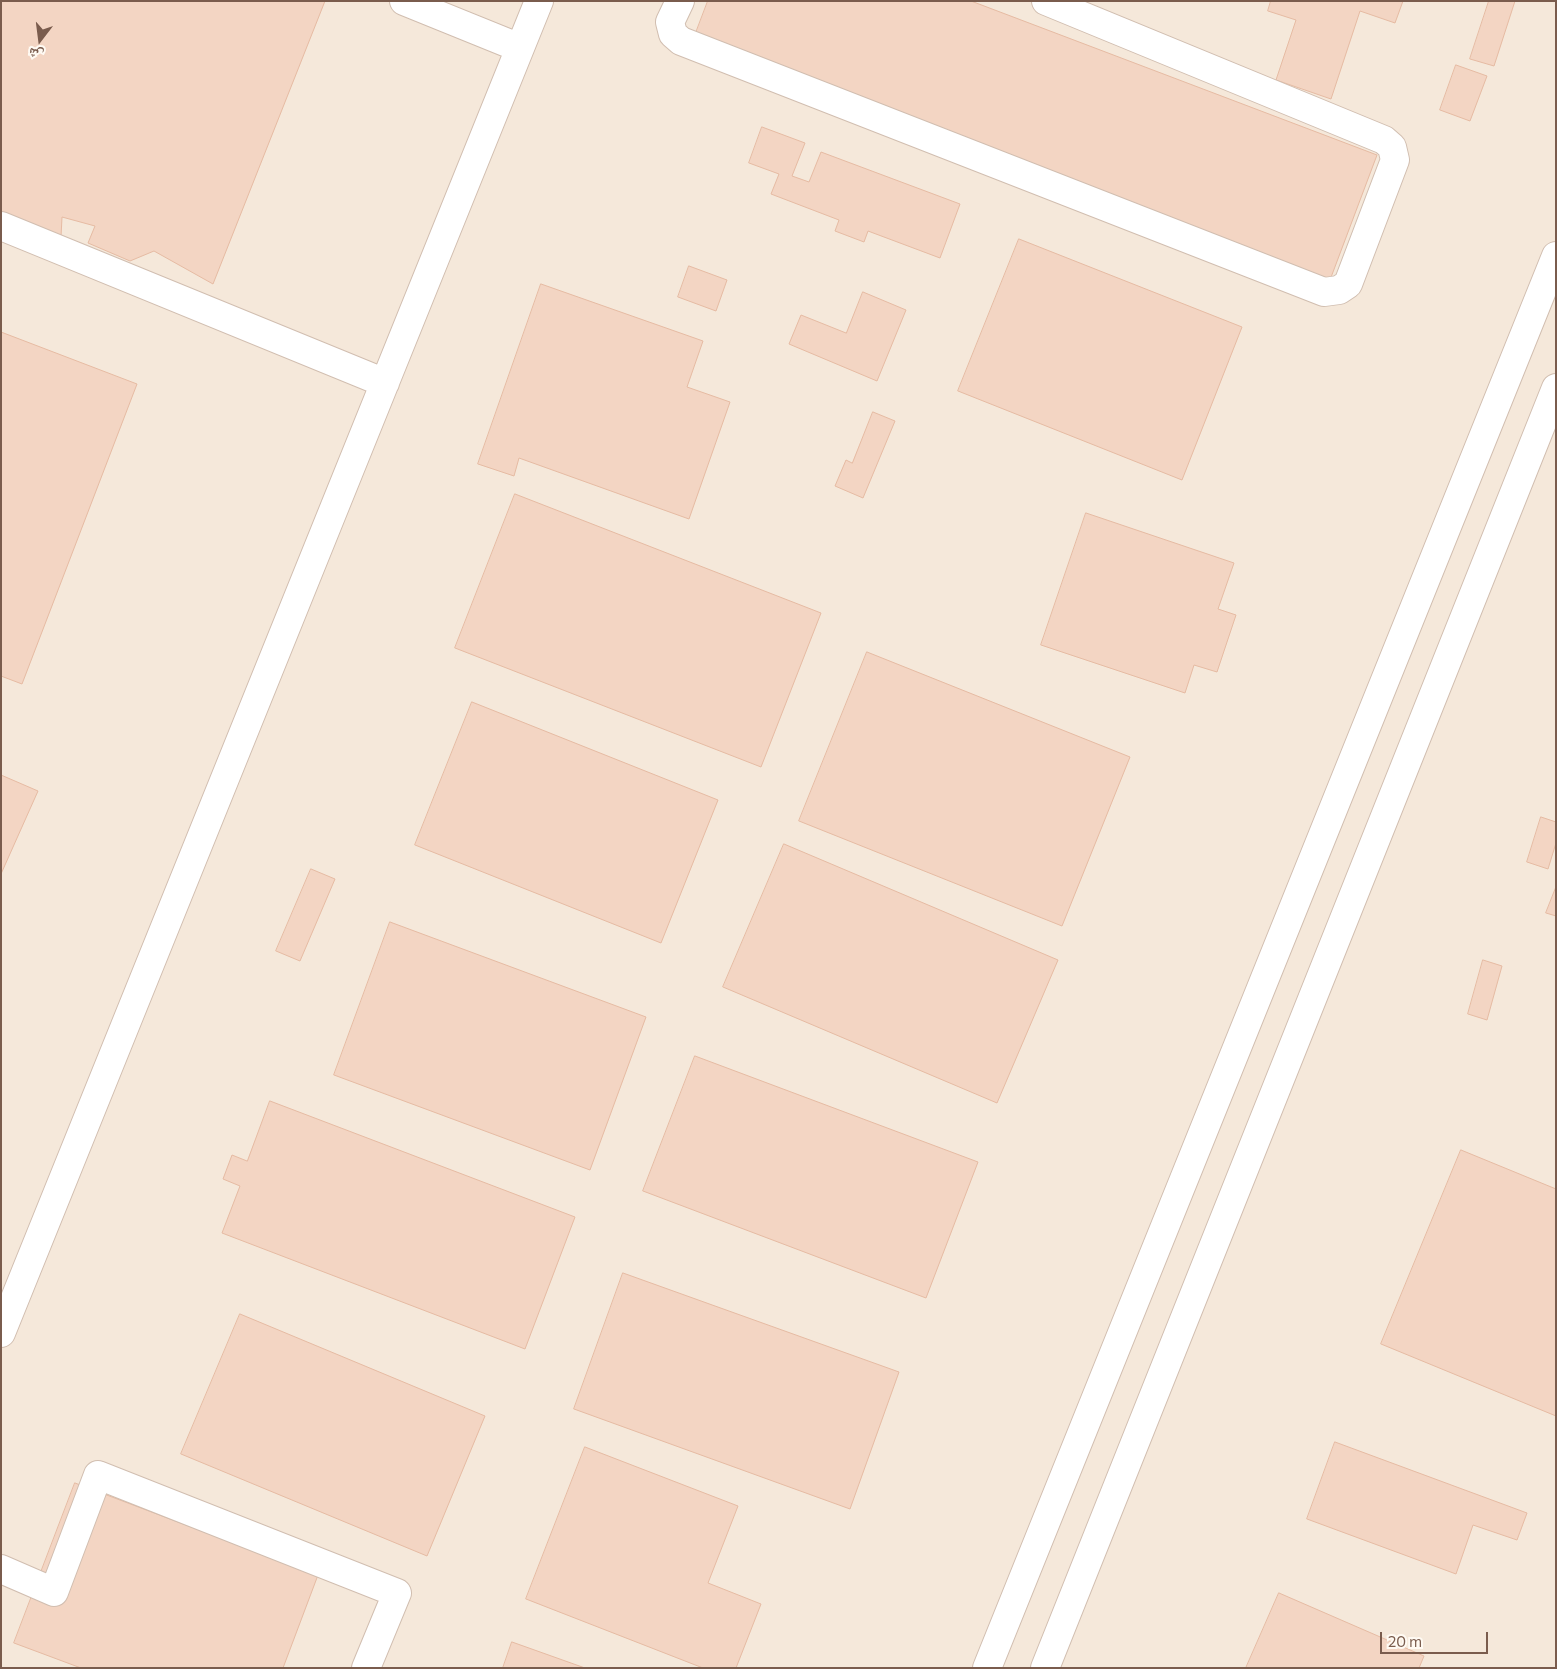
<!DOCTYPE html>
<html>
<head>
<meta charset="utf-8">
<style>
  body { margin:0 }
  #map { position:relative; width:1557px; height:1669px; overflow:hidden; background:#fdf6ec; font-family:Commissioner,"Noto Naskh Arabic",sans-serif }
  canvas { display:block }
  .frame { position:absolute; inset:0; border:2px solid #7a5c4d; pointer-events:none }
  .north { position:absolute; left:15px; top:15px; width:50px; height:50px; -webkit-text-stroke:4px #fffaf3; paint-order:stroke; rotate:195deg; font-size:14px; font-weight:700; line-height:20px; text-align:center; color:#7a5c4d }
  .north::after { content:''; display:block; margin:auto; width:18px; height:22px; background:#7a5c4d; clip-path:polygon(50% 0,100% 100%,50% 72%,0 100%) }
  .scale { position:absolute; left:1380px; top:1632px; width:108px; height:22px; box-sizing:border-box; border:2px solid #7a5c4d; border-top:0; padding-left:6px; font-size:15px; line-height:18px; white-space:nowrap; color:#7a5c4d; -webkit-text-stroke:4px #fffaf3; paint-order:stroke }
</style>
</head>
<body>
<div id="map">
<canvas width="1557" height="1669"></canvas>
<div class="frame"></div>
<div class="north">ش</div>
<div class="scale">20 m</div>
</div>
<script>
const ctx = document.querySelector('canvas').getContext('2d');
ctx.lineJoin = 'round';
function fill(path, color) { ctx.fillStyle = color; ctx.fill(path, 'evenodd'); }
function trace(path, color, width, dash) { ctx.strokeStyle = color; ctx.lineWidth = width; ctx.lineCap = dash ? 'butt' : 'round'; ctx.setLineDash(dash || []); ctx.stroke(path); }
const residential = new Path2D(`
  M1,1H1556V1668H1Z`);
const building = new Path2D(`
  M1,1H325L213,284L154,251L130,261L88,243L95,226L62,217L61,237L1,212Z
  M708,1H971L1377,155L1330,280L694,38Z
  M1271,1H1403L1395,23L1360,11L1331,99L1276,80L1296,20L1268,11Z
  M1489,1H1515L1494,66L1470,59Z
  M1456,65L1487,76L1470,121L1440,110Z
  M762,127L805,143L792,176L809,182L821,152L960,204L940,258L868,231L864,242L835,231L839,220L771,194L779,174L749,163Z
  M1019,239L1242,327L1182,480L958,391Z
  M689,266L727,280L716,311L678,297Z
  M541,284L703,341L687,387L730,402L689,519L519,458L514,476L478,464Z
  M863,292L906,310L877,381L789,344L801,315L846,333Z
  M1,332L137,384L22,684L1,676Z
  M873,412L895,421L863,498L835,486L846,460L852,463Z
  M515,494L821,613L761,767L455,648Z
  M1086,513L1234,563L1218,609L1236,615L1217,672L1194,665L1185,693L1041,645Z
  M867,652L1130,757L1062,926L799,821Z
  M472,702L718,800L661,943L415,845Z
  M1,775L38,791L1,874Z
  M1541,817L1556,822V843L1548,869L1527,862Z
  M784,844L1058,960L997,1103L723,987Z
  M311,869L335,879L300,961L276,951Z
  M1556,887V916L1546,913Z
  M390,922L646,1017L590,1170L334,1075Z
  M1483,960L1502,966L1487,1020L1468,1014Z
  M695,1056L978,1162L926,1298L643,1191Z
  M270,1101L575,1217L525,1349L222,1233L240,1186L223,1179L232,1155L247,1161Z
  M1461,1150L1556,1189V1416L1381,1344Z
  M623,1273L899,1372L850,1509L574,1409Z
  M240,1314L485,1416L427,1556L181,1454Z
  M1335,1442L1527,1513L1517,1540L1473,1525L1456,1574L1307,1519Z
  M585,1447L738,1506L708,1583L761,1604L736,1668H703L526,1599Z
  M75,1483L318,1575L283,1668H81L14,1643Z
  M1279,1593L1424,1656L1419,1668H1246Z
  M512,1642L585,1668H503Z`);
const minor = new Path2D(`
  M404,1L520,48
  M680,1L670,22L673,34L681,41L1324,292L1339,290L1348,284L1395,160L1392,147L1384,140L1046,1
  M1,226L385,383
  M1,1333L539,1
  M1,1569L54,1592L98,1475L397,1593L366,1668
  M987,1668L1556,256
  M1045,1668L1556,388`);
fill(residential, '#f5e8da');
fill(building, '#f3d5c3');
trace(building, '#e6bba3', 1);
trace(minor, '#d1beb0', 30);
trace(minor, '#fff', 28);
</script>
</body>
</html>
